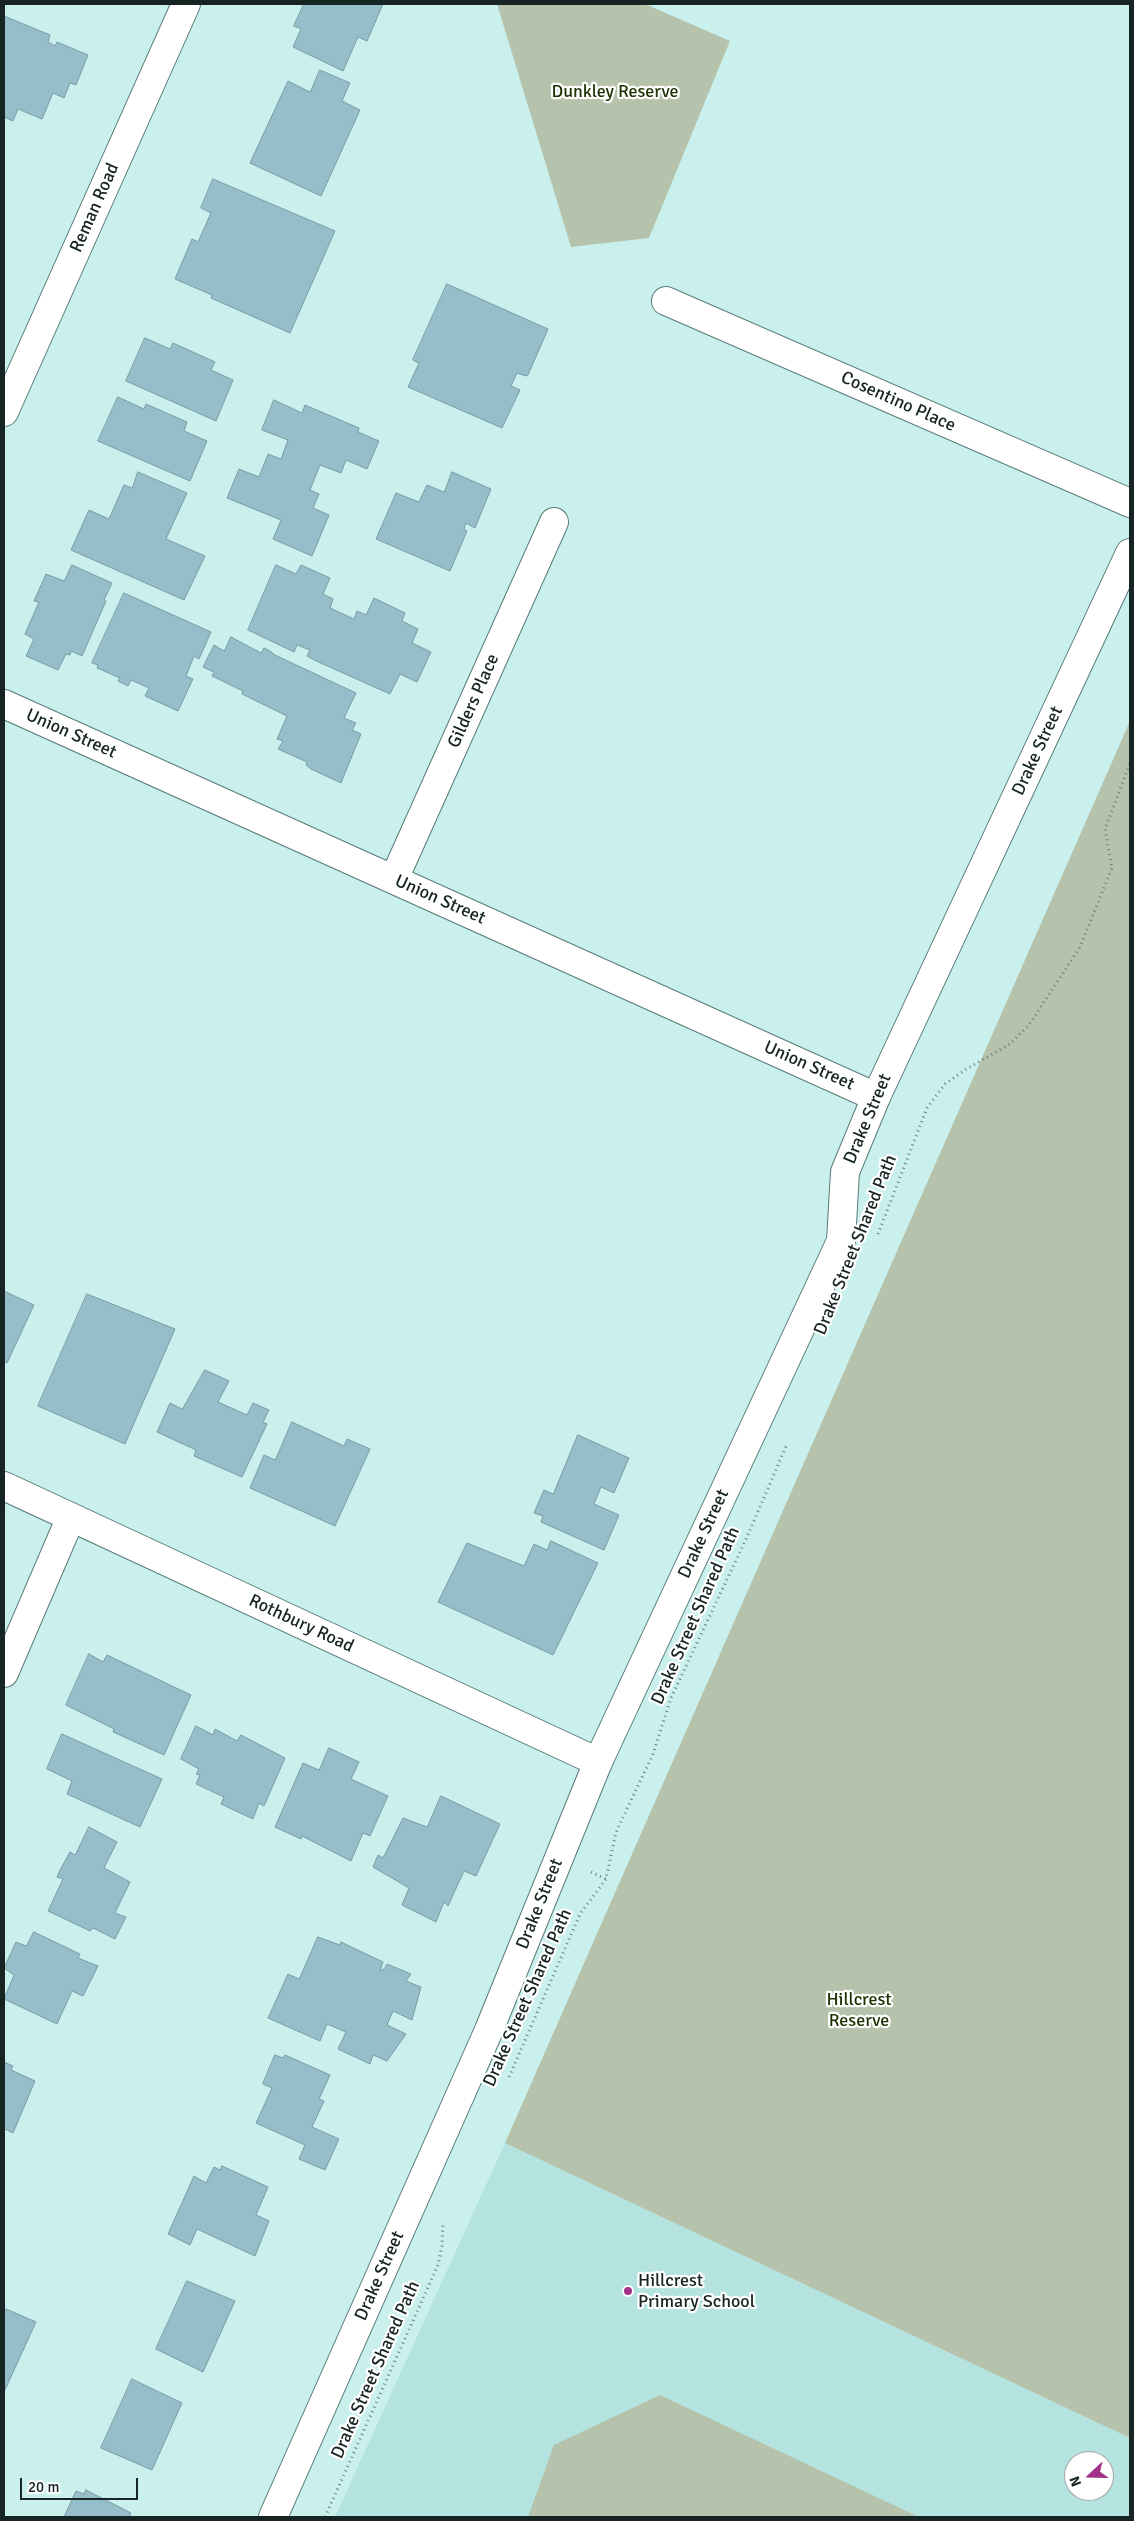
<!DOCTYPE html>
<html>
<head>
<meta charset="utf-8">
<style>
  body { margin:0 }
  #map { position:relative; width:1134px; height:2521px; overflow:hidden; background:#c9f0ed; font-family:Signika,sans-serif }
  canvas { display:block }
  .frame { position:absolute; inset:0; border:5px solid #162423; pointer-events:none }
  .north { position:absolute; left:1064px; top:2451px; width:50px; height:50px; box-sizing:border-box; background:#fff; border:1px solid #a2a7a7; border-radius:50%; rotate:249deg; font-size:14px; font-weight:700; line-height:20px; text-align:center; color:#162423 }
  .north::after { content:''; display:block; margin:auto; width:18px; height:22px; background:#a22f8a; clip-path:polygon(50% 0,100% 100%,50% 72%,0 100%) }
  .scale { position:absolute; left:20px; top:2478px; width:118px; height:22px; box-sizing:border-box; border:2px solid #162423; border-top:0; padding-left:6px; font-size:15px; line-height:18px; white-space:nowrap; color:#162423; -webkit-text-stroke:4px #fff; paint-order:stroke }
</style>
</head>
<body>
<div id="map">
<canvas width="1134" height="2521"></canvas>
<div class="frame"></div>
<div class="north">N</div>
<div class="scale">20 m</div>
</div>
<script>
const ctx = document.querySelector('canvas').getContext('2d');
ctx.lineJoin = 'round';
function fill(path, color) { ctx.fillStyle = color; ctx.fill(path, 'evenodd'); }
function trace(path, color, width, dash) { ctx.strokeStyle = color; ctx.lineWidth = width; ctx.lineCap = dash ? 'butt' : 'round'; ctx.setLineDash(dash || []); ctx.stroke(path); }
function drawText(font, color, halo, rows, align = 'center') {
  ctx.font = font + ' Signika,sans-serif'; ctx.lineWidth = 4.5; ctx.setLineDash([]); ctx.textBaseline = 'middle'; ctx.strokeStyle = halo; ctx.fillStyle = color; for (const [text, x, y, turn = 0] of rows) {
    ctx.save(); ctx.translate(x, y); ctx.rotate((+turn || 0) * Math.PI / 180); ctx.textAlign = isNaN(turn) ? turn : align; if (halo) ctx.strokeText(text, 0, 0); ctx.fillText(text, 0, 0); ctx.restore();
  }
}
const built = new Path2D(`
  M505,2143L1130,2438V2517H335ZM1074,2461H1104V2491H1074Z`);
const green = new Path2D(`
  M497,4H645L730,41L649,238L571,247Z
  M1130,721V2438L505,2143Z
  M660,2395L919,2517H528L554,2445Z`);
const building = new Path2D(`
  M304,4H383L367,41L358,37L343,71L293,47L301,29L294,26Z
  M4,16L50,35L48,42L55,46L57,42L88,55L76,85L70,83L64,98L53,93L42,119L18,109L13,121L4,117Z
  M320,70L350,83L342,101L360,110L321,196L250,163L288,81L310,92Z
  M213,179L335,231L290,333L211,298L212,295L175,279L192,239L198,242L211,213L201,208Z
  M447,284L548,329L528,375L526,376L517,373L511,386L520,390L502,428L408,387L419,363L413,360Z
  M145,338L170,349L173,343L215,362L211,370L233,380L216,421L126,381Z
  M118,397L144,409L146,404L187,422L184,431L207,441L190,481L98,441Z
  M274,400L302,413L305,405L359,428L358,432L379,441L367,469L346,460L341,473L320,465L310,490L319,494L313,508L329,515L312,556L273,539L281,520L227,498L239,469L259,477L268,454L281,459L288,440L262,430Z
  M138,472L187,493L166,539L205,556L184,600L71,550L89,510L109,519L124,485L132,488Z
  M452,472L491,489L475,528L466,523L464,529L467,531L450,571L376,539L396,493L419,502L427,485L444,492Z
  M72,565L112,583L104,600L106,601L82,656L71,651L70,655L66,654L58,670L26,656L34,639L25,634L39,602L34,601L46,574L64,581Z
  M276,565L296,574L301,565L330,578L323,594L333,599L330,608L354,619L357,611L366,615L374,598L405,613L402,621L418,629L412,643L431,652L417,682L400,674L390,694L314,660L307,656L310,650L297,645L294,652L248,630Z
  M124,593L211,632L199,659L194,656L186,676L193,679L178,711L145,696L149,688L131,680L128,686L118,681L120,678L97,668L98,665L92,663Z
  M231,637L261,653L264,648L270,651L275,655L356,693L344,718L356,723L352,730L361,734L341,783L311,769L306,765L307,762L278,749L283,741L277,739L287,716L242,694L243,691L212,676L214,672L203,667L214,645L224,651Z
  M4,1291L34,1305L7,1363L4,1361Z
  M87,1294L175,1329L125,1444L38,1406Z
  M205,1370L229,1381L218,1402L247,1415L253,1403L269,1410L263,1422L267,1424L242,1477L194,1456L196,1450L157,1432L170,1403L182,1409Z
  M292,1422L344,1446L347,1439L370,1449L335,1526L250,1488L264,1455L275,1460Z
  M578,1435L629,1458L614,1493L601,1487L594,1504L619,1515L604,1550L541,1522L543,1516L534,1513L544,1490L553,1494Z
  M551,1541L598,1563L553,1655L438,1602L467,1543L524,1566L534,1544L547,1550Z
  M89,1654L103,1662L107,1655L191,1695L164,1755L113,1732L114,1729L66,1705Z
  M196,1726L213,1735L215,1729L237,1741L241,1735L285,1758L264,1806L259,1803L253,1819L221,1804L224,1797L196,1784L200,1775L196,1774L199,1769L181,1759Z
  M62,1734L162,1779L140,1827L67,1794L72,1781L47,1769Z
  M329,1748L359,1762L351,1779L388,1796L370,1836L363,1833L351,1861L302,1836L301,1839L275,1827L303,1763L319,1770Z
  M441,1796L500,1824L476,1876L464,1871L448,1906L444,1902L436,1922L402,1905L409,1888L373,1867L378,1855L383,1858L403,1818L427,1827Z
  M89,1827L117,1842L104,1868L130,1882L115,1913L126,1917L115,1939L93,1928L90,1931L48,1911L63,1879L57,1877L60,1870L70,1852L75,1855Z
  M34,1932L80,1954L78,1958L98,1966L83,1996L72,1991L57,2024L4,1999L14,1975L4,1968L16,1942L26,1946Z
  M318,1937L340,1945L341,1942L383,1962L380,1971L385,1968L387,1964L411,1974L406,1981L421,1987L412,2020L393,2011L387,2025L406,2034L387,2061L373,2055L370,2064L338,2049L346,2032L327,2024L320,2041L268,2018L288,1974L299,1979Z
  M275,2055L283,2058L285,2055L330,2075L319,2099L324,2101L312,2127L339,2139L325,2170L299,2159L305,2145L256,2123L272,2088L263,2084Z
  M4,2062L13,2066L11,2070L35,2081L13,2133L5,2129L4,2132Z
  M222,2166L268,2187L256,2215L269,2221L255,2256L197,2229L190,2245L168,2234L194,2176L206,2183L214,2167L220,2170Z
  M187,2281L235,2301L203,2372L156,2349Z
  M6,2309L36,2322L4,2392V2312Z
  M132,2379L182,2403L152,2470L101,2448Z
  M86,2490L131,2513L129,2517H64L76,2491L84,2494Z`);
const path = new Path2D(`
  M878,1234L927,1108L945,1084L965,1070L1010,1044L1029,1025L1080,947L1112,868L1105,829L1130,763
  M591,1872L606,1879
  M509,2077L580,1914L606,1879L616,1832L653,1754L671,1698L747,1537L787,1444
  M325,2517L438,2265L442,2246L443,2222`);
const minor = new Path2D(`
  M666,301L1130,503
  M4,412L186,4
  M4,704L876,1097
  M394,879L554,522
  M4,1486L598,1762
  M4,1673L71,1517`);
const tertiary = new Path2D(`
  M273,2517L489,2030L598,1762L841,1241L845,1172L876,1097L1130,553`);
const markers = [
  [628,2291,5,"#a22f8a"]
];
const parkNames = [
  ["Dunkley Reserve",615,92],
  ["Hillcrest",859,2000],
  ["Reserve",859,2021]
];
const streetNames = [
  ["Reman Road",95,208,-66],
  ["Cosentino Place",898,402,24],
  ["Gilders Place",474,701,-66],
  ["Union Street",71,734,24],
  ["Drake Street",1038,751,-65],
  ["Union Street",440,900,24],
  ["Union Street",809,1066,24],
  ["Drake Street",868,1119,-67],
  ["Drake Street Shared Path",856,1245,-68],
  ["Drake Street",704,1534,-65],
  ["Drake Street Shared Path",696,1616,-66],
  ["Rothbury Road",301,1624,25],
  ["Drake Street",540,1904,-68],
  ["Drake Street Shared Path",528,1998,-66],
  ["Drake Street",380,2276,-66],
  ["Drake Street Shared Path",376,2370,-66]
];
const poiNames = [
  ["Hillcrest",638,2281],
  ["Primary School",638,2302]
];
fill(built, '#b4e3e0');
fill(green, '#b6c3ac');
fill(building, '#96bdca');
trace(building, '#7a9ba5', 1);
trace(minor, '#587b79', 30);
trace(tertiary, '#587b79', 30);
trace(path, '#67817f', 3, [1, 4]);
trace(minor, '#fff', 28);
trace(tertiary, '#fff', 28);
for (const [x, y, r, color] of markers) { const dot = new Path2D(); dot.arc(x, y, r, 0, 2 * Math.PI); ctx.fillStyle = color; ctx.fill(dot); trace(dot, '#fff', 2); }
drawText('18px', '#1c3203', '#fff', parkNames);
drawText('18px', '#162423', '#fff', streetNames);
drawText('18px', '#162423', '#fff', poiNames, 'left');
</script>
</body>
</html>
